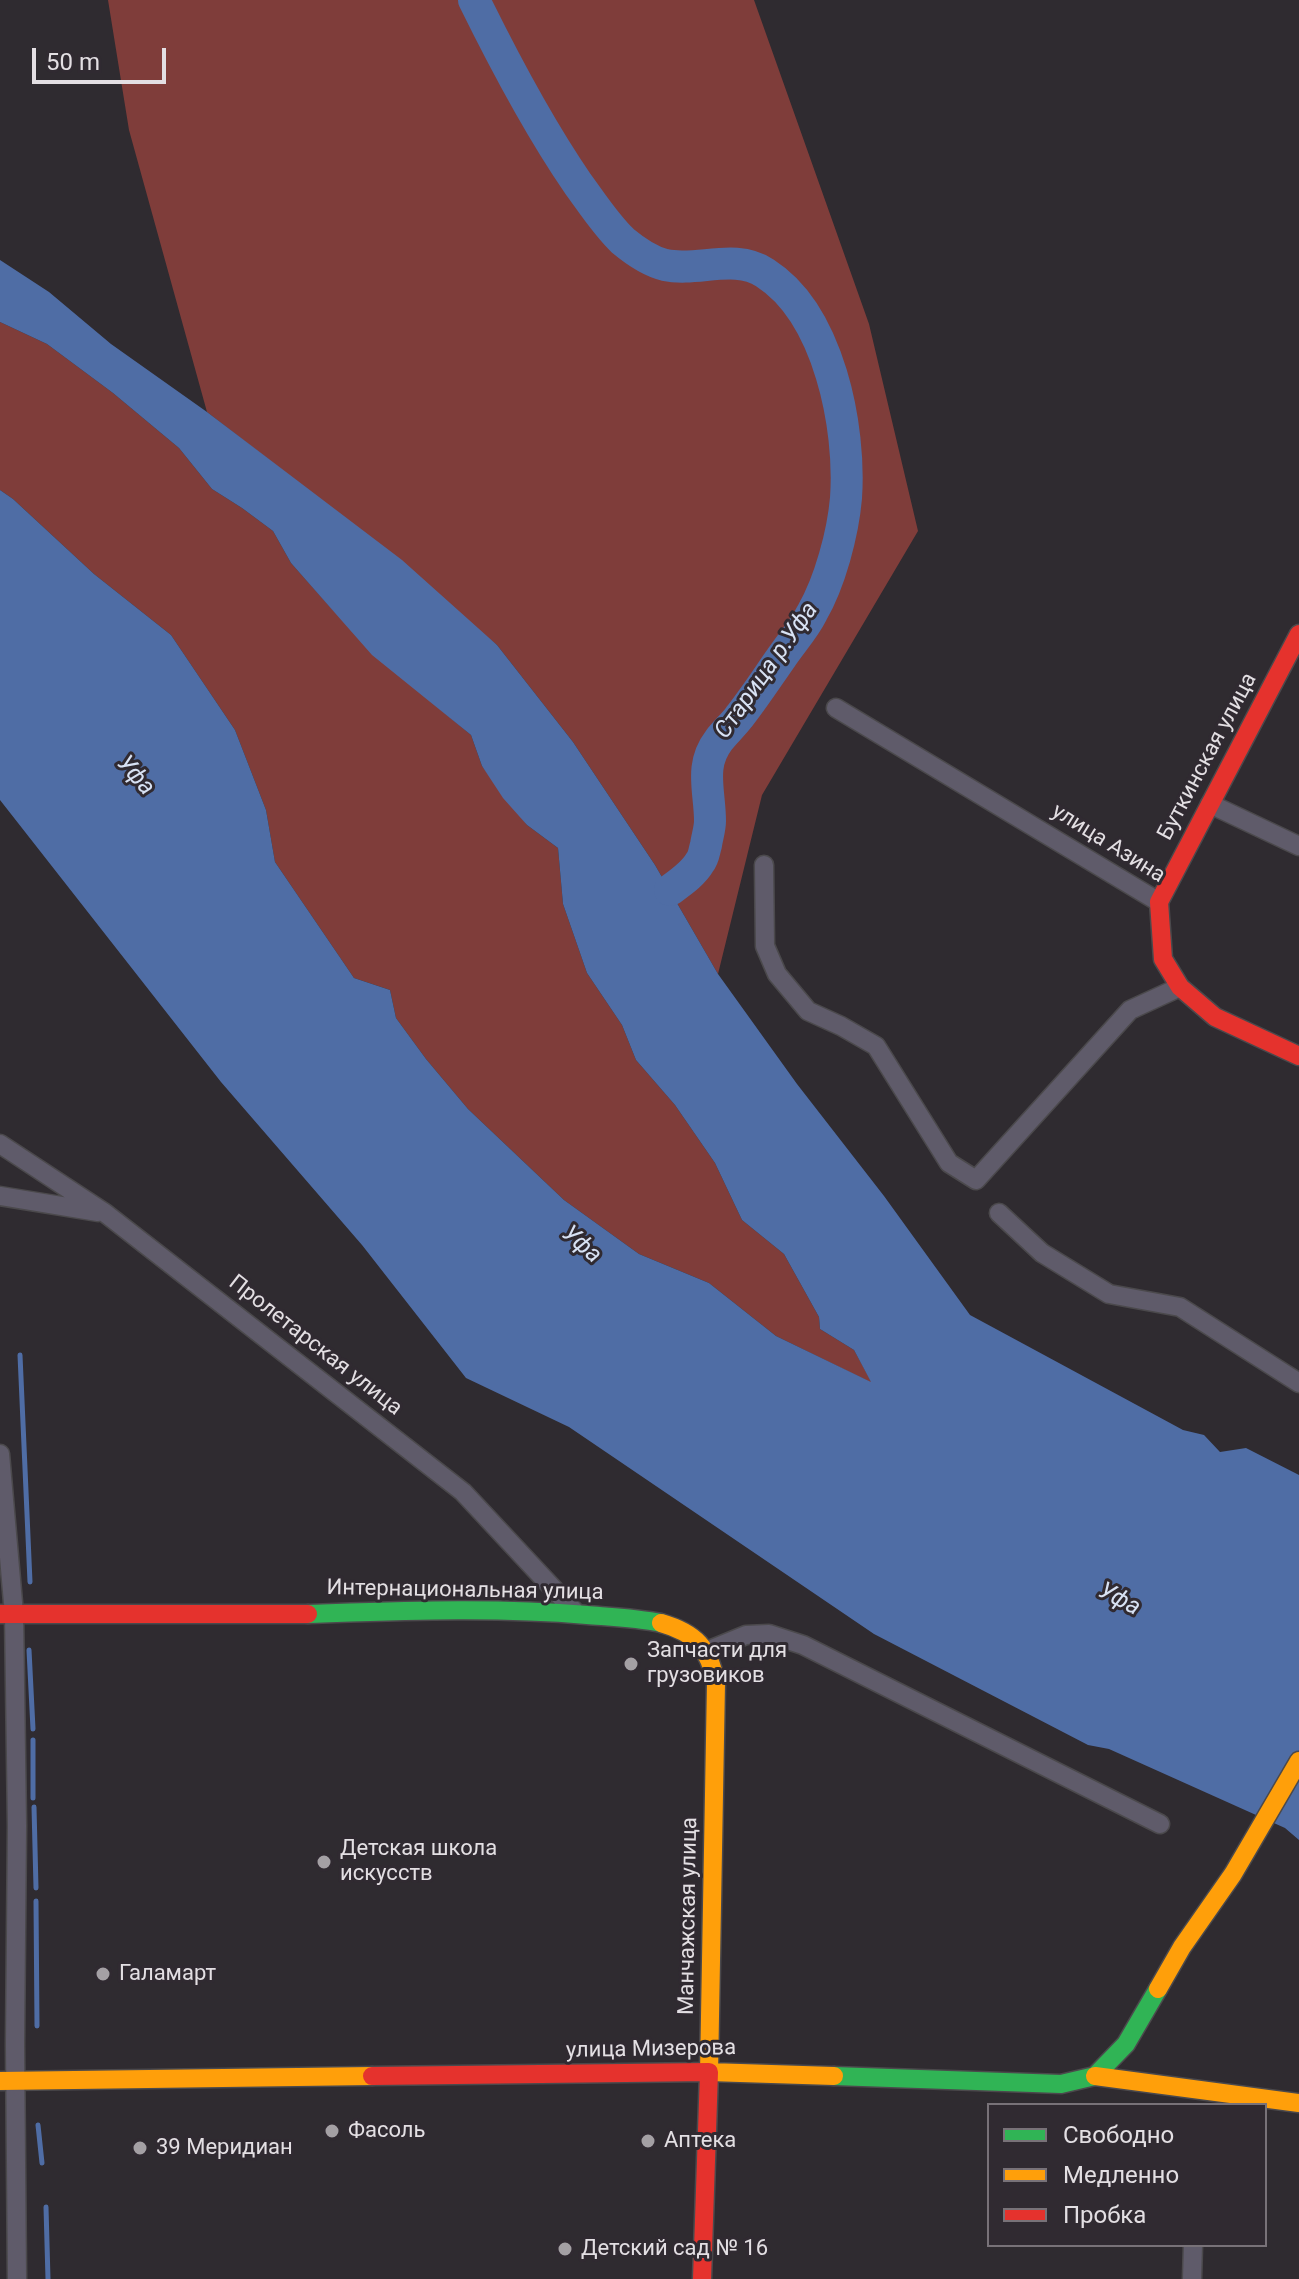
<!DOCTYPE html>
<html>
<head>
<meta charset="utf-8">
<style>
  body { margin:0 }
  #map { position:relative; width:1299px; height:2279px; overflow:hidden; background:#2f2b30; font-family:Roboto,sans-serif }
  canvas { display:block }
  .legend { position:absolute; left:987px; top:2103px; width:280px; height:144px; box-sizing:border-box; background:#302a31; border:2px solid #787278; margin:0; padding:10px 14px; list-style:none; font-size:24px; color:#e3dfe3 }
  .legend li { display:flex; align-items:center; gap:16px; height:40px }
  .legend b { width:40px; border:2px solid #787278 }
  .scale { position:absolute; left:32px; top:48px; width:134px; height:36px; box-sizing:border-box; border:4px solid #e3dfe3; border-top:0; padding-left:10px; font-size:24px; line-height:28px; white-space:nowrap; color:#e3dfe3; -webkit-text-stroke:6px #302a31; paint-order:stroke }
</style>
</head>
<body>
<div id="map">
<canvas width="1299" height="2279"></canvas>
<ul class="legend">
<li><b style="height:10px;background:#30b455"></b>Свободно</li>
<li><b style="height:10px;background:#ff9f0a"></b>Медленно</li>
<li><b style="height:10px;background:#e5322d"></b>Пробка</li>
</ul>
<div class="scale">50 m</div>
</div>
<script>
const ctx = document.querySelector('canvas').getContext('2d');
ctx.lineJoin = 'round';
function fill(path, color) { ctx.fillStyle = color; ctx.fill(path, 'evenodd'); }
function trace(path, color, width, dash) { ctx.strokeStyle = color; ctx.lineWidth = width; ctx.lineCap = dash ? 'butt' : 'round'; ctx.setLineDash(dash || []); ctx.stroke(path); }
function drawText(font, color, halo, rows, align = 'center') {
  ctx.font = font + ' Roboto,sans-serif'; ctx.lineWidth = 6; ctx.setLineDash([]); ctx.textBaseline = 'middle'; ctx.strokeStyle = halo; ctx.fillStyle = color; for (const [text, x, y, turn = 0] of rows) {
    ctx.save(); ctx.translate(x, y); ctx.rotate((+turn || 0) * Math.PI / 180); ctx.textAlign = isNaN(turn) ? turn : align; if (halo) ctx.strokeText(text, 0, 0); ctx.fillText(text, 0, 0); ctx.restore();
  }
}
const forest = new Path2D(`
  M108,0H754L869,324L918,531L762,795L718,974L655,865L573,742L497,645L299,483L207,412L129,130Z
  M0,322L47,344L113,393L179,448L212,489L242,508L273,531L291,563L331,608L430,701L471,735L482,766L527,825L558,848L563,904L587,973L622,1025L636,1060L675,1105L715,1163L742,1220L784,1254L819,1317L820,1329L854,1350L872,1383L776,1336L709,1283L639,1254L564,1200L468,1109L426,1059L396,1018L390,990L354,978L275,862L266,810L235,730L171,635L94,574L13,499L0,490Z`);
const water = new Path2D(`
  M0,260L49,292L111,344L207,412L402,560L497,645L573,742L655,865L718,974L797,1084L884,1196L970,1315L1183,1430L1204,1435L1220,1452L1246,1448L1299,1475V1840L1285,1828L1109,1749L1088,1745L874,1634L569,1427L466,1378L362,1245L221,1082L0,800V490L13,499L94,574L171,635L235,730L266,810L275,862L354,978L390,990L396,1018L426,1059L468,1109L564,1200L639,1254L709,1283L776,1336L871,1382L854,1350L820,1329L819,1317L784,1254L742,1220L715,1163L675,1105L636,1060L622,1025L587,973L563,904L558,848L527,825L503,798L482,766L471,735L372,655L291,563L273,531L242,508L212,489L179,448L113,393L47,344L0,322Z`);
const stream = new Path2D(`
  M20,1355L30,1582
  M29,1650L33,1729
  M33,1740V1798
  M34,1807L36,1888
  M36,1901L37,2026
  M38,2125L42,2163
  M46,2207L48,2279`);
const river = new Path2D(`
  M474,0C505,63 538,126 578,184C592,203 606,225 623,241C635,251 649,261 665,265C698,272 735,253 765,273C829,314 851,427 846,498C843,533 830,582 812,613C804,629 791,643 781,658C767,678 754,698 739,717C733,725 725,732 719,740C699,766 710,791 710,821C710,829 707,837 706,845C704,851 704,857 700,862C693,874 681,882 670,890`);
const street = new Path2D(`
  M836,708L1159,902
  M1210,804L1299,846
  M764,865L765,946L777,974L808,1011L841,1026L876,1046L949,1163L976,1180L1130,1010L1180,987
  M0,1144L105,1213L463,1492L576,1613
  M0,1196L98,1212
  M999,1213L1042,1253L1109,1294L1180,1307L1299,1383
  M0,1454L14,1614L17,1826L15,2044L17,2279
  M707,1651L746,1635L769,1634L803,1645L1160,1824
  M1192,2279L1193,2245`);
const fast = new Path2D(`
  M308,1614C401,1611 494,1607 587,1615C612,1617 637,1618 661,1623
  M834,2076L1061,2084L1095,2076L1126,2044L1158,1989`);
const slow = new Path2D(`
  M661,1623C696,1633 709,1648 716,1683L709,2072L834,2076
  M1158,1989L1182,1947L1233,1874L1299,1761
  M1095,2076L1299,2103
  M0,2081L372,2076`);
const jam = new Path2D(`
  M1299,634L1159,902L1163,959L1180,987L1215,1017L1299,1056
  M0,1614H308
  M372,2076L709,2072L702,2279`);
const markers = [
  [631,1664,8,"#a4a0a4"],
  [324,1862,8,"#a4a0a4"],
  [103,1974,8,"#a4a0a4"],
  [332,2131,8,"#a4a0a4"],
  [648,2141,8,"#a4a0a4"],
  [140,2148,8,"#a4a0a4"],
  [565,2249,8,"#a4a0a4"]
];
const streetNames = [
  ["Буткинская улица",1208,757,-62],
  ["улица Азина",1108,844,32],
  ["Пролетарская улица",315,1346,38],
  ["Интернациональная улица",465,1591,1],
  ["Манчажская улица",689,1916,-89],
  ["улица Мизерова",651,2050,-1]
];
const poiNames = [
  ["Запчасти для",647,1651],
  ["грузовиков",647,1676],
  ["Детская школа",340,1849],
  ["искусств",340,1874],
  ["Галамарт",119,1974],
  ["Фасоль",348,2131],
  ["Аптека",664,2141],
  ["39 Меридиан",156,2148],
  ["Детский сад № 16",581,2249]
];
const waterNames = [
  ["Старица р.Уфа",767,671,-55],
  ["Уфа",135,776,49],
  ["Уфа",581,1245,41],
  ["Уфа",1119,1600,28]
];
fill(forest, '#7f3d3a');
fill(water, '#4f6da5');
trace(stream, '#4f6da5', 5);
trace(river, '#4f6da5', 32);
trace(street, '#4b494c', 21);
trace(fast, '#4b494c', 21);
trace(slow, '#4b494c', 21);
trace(jam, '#4b494c', 21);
trace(street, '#5f5b6a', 18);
trace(fast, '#30b455', 18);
trace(slow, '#ff9f0a', 18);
trace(jam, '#e5322d', 18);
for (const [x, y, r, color] of markers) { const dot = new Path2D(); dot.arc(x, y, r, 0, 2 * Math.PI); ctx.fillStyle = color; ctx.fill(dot); trace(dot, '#302a31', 3); }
drawText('22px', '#e3dfe3', '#302a31', streetNames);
drawText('22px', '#e3dfe3', '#302a31', poiNames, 'left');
drawText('italic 24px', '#d8e2f4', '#302a31', waterNames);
</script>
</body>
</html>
